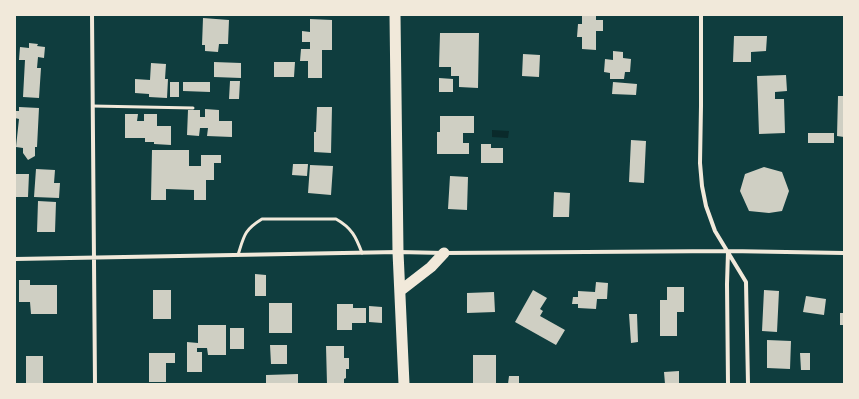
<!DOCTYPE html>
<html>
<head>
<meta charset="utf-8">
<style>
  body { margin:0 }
  #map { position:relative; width:859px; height:399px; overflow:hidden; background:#0f3d3e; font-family:Overpass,sans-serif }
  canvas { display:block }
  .frame { position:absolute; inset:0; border:16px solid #f1e9da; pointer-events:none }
</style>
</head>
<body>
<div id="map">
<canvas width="859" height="399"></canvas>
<div class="frame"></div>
</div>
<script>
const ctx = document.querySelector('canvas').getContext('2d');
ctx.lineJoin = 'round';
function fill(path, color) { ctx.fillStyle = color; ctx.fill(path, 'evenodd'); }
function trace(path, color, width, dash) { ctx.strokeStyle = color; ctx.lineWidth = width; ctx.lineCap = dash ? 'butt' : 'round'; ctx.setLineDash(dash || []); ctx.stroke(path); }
const water = new Path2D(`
  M492,130L509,131L508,138L492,137Z`);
const building = new Path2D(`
  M582,15H596V20H603V31H596V50L582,49V37H577L578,24H582Z
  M203,18L229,20L228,44H219L218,52L205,51V45H202Z
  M310,19L332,20V50H322V78H308V61H300L301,49H310V42H302V31L310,32Z
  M440,33H479L478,88L459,87V76H451V67H439Z
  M734,36H767L766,51L751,52V62H733Z
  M29,43L38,44L37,46L45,47L44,58L38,57L37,68H41L39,98L23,97L25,60H19L20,47L29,48Z
  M613,51L623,52V58L631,59L630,72H625L624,79H610V73L604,72L605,59L613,60Z
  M523,54L540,55L539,77L522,76Z
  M214,62L241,63V78L214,77Z
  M274,62H295L294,77H274Z
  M151,63L166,64L165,79H168L167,98L149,97V94L135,93V79L150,80Z
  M786,75L787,91L775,92V99H784L785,133L759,134L757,76Z
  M439,78L453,79V92H439Z
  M230,81H240L239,99H229Z
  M170,82H179V97H170Z
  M183,82H210V92L183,91Z
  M613,82L637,84L636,95L612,94Z
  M838,96H844V137L837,136Z
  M19,107L39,108L37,147H35V156L28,160L23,153V148L16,147L19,119L15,118V111H19Z
  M317,107H332L331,153L314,152V132H316Z
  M205,109L219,110V121H232V137L207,136L208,128H200L199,136L187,135L188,110H200V117H205Z
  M125,114H138L137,121H144V114H157V126H171V145L154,144V142H145V138H125Z
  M440,116H474V133H463V143H469V154H437V132H440Z
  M808,133H834V143H808Z
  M631,140L646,141L644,183L629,182Z
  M481,144H491V148H503V163H481Z
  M152,150H189V166H201V155H221V163H214V180H206V200H194V190L166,189V200H151Z
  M293,164H308L307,176L292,175Z
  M310,165L333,166L331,195L308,193Z
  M764,167L782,172L789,191L782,211L769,213L749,211L740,191L745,174Z
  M36,169L55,170L54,183H60L59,198L34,197Z
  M15,174H29L28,197H15Z
  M450,176L468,177L467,210L448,209Z
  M554,192L570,193L569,217H553Z
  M38,201L56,202L55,232H37Z
  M255,274L266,275V296H255Z
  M19,280H30V285H57V314H31L30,302H19Z
  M596,282L608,283L607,299H597L596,309L578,308V304H572L573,297H578V291L595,292Z
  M667,287H684V312H677V336H660V300H667Z
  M153,290H171V319H153Z
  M533,290L547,298L540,309L543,311L540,316L565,330L556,345L515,322Z
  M764,290L779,291L777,332L762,331Z
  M494,292L495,312L467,313V293Z
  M806,296L826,299L824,315L803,312Z
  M269,303H292V333H269Z
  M337,304H353V308H366V323H352V330H337Z
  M369,306L382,307V323L369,322Z
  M840,313H844V325H840Z
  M629,314H637L638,342L631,343Z
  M198,325H226V355H208L207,348H197V352H202V372H187V342L198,343Z
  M230,328H244V349H230Z
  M767,340L791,341L790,369L767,368Z
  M270,345H287V364H271Z
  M326,346H344V358H349V369H346V378L344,379V384H327Z
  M149,353H175V363H166V382H149Z
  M800,353H810V370H801Z
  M473,355H496V384H473Z
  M26,356H43V384H26Z
  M679,371V384H665L664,372Z
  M298,374V384H266V375Z
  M509,376H519V384H508Z`);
const service = new Path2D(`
  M93,106L193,108
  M238,255C244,236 244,230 262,219H336C352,228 356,237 362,253`);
const minor = new Path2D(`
  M92,15L95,384
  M701,15V106L700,163L702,186L706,206L715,231L746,282L748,384
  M15,259L398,252L444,253L728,251L844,253
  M728,384L727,284L728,252`);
const trunk = new Path2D(`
  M395,15L398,252L404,384
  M400,291L431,267L444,253`);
fill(water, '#0a2a2b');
fill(building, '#cfcfc3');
trace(service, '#f1e9da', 3);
trace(minor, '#f1e9da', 4);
trace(trunk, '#f1e9da', 11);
</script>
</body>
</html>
